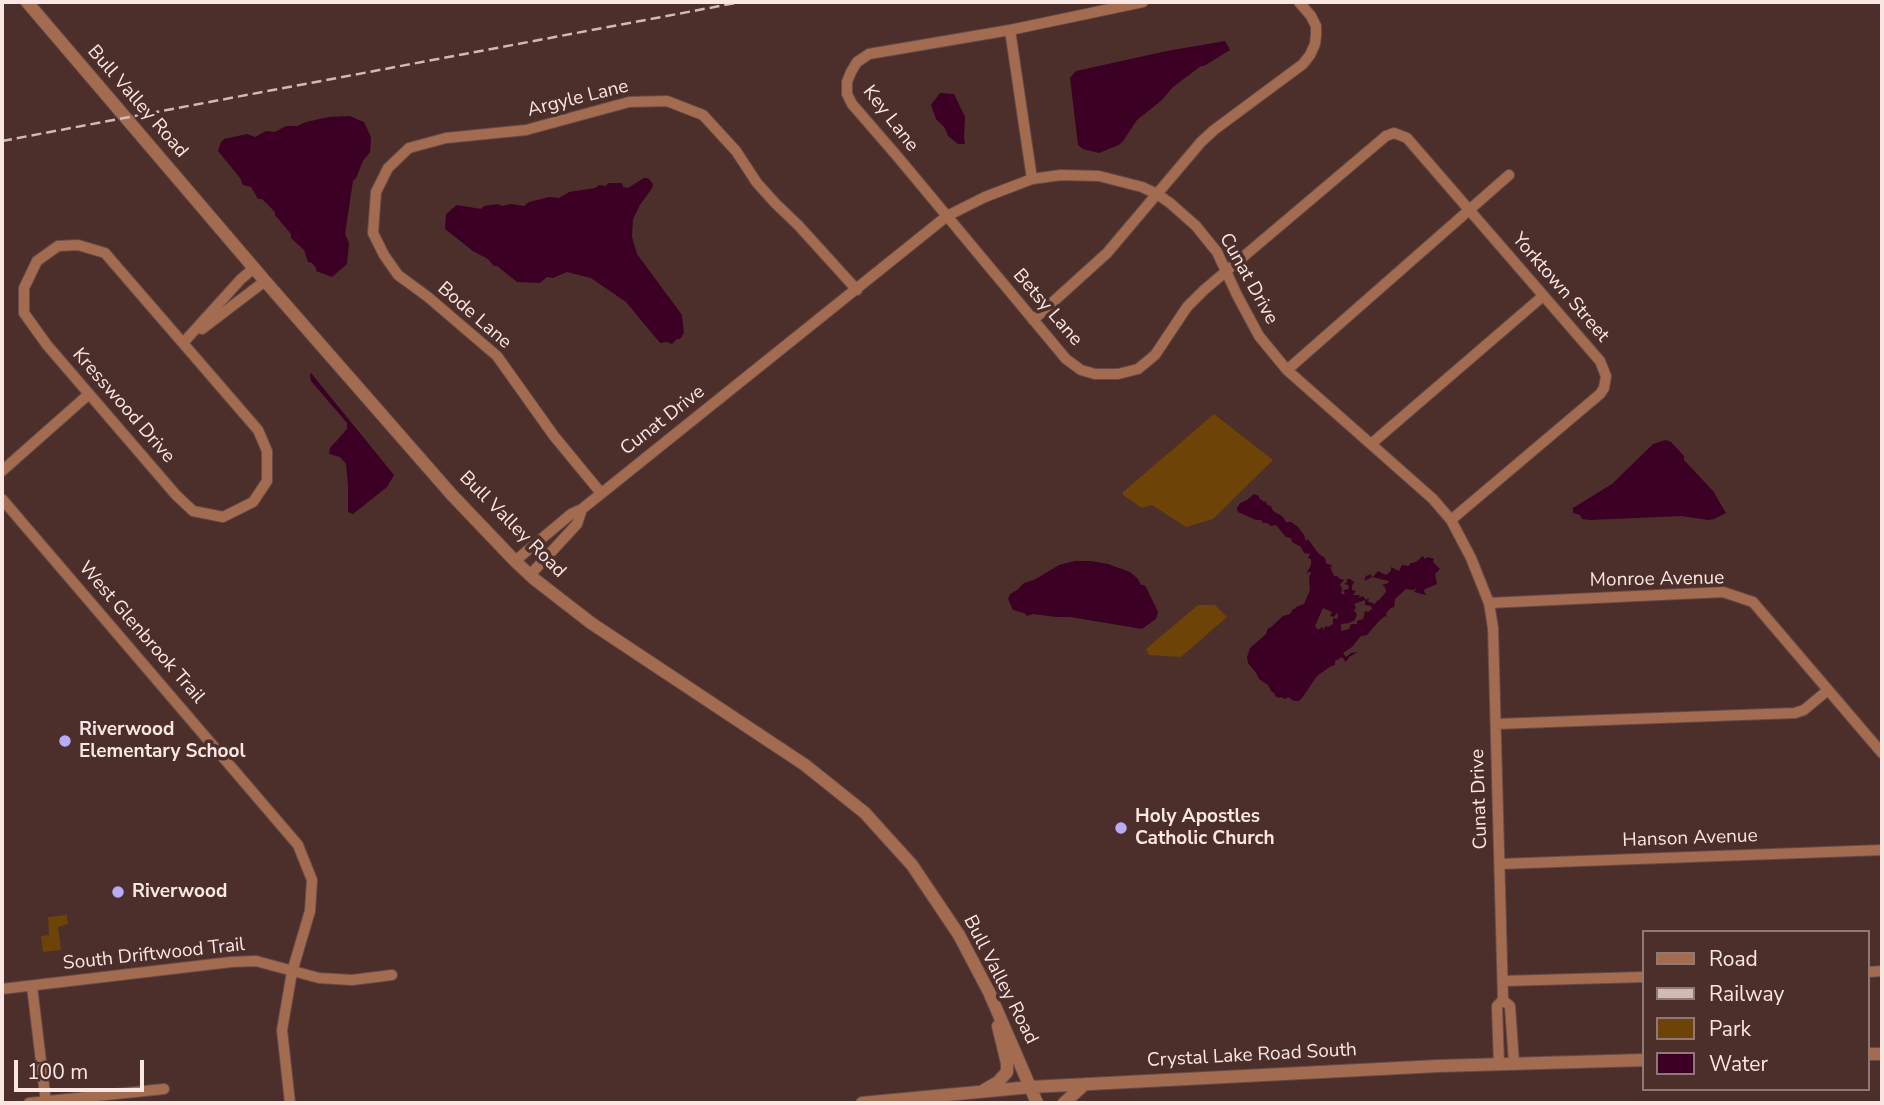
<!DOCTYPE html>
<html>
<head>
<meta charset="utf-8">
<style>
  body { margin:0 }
  #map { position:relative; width:1884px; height:1105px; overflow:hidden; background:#4c2e2a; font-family:"Nunito Sans",sans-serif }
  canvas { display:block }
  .frame { position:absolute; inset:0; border:4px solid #fae6e3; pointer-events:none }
  .legend { position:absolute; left:1642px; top:930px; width:228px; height:161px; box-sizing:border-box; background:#4c2e2a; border:2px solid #927874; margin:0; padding:9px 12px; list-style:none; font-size:21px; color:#fae6e3 }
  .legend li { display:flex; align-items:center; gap:14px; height:35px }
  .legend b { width:35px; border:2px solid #927874 }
  .scale { position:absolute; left:14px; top:1060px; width:130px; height:32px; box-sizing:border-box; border:4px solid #fae6e3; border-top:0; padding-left:9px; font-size:21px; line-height:24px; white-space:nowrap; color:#fae6e3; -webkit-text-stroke:5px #4c2e2a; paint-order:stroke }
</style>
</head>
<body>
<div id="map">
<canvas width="1884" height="1105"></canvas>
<div class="frame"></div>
<ul class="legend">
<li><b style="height:9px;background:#a36c50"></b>Road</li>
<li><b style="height:9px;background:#d0bab6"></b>Railway</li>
<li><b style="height:19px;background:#6d4308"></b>Park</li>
<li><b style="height:19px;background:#3b0024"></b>Water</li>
</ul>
<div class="scale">100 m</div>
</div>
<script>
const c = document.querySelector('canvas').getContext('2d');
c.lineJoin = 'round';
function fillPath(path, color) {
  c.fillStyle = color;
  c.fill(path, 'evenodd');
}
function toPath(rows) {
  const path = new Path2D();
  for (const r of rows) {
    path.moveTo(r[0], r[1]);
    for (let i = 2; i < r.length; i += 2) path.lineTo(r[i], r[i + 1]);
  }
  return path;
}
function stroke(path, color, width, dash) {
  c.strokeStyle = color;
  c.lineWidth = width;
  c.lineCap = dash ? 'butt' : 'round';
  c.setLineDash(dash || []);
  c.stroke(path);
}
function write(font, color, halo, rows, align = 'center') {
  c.font = font + ' "Nunito Sans",sans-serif';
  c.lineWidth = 7;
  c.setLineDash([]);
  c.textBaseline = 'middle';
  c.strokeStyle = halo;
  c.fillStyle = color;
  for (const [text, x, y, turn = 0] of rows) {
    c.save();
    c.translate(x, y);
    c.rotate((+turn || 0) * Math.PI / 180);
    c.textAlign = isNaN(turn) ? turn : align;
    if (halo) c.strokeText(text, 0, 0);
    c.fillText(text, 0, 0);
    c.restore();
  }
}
fillPath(toPath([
  [1214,414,1273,460,1213,519,1186,527,1152,505,1142,508,1123,495,1123,492],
  [1198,605,1215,605,1227,617,1181,657,1149,655,1146,649],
  [67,915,68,924,58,927,61,950,43,952,41,936,49,935,48,917]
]), '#6d4308');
fillPath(toPath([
  [1225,41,1230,50,1204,66,1201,66,1173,87,1161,101,1137,120,1123,141,1119,145,1099,153,1083,149,1078,145,1070,78,1076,71,1167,51],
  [940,93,954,94,965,117,964,138,965,144,958,144,948,136,945,128,936,119,931,105],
  [350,116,364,122,371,137,370,152,363,161,356,178,353,181,345,234,349,243,347,264,332,277,316,271,316,268,312,263,308,262,304,250,291,238,291,234,275,215,275,212,262,199,258,199,251,187,243,185,240,178,218,151,221,142,224,139,247,134,255,137,266,131,275,132,286,126,297,126,306,122,329,117],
  [644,178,648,178,653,184,652,188,640,205,633,219,632,237,637,254,682,315,684,333,680,339,677,339,672,344,667,342,660,343,626,302,591,278,567,272,553,278,547,277,540,283,517,282,497,266,494,266,488,259,473,251,445,229,446,214,457,205,481,209,484,206,498,204,502,206,511,204,524,206,529,202,549,197,559,198,569,192,595,188,599,185,605,186,609,183,622,183,623,187,628,188],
  [311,373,394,475,387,487,353,514,348,512,348,485,346,464,340,457,329,454,330,448,347,429,347,423,311,381,310,375],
  [1666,440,1671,442,1684,456,1684,460,1713,491,1726,513,1714,519,1709,520,1681,516,1590,520,1582,519,1580,515,1573,513,1573,508,1612,484,1653,444],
  [1254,494,1259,496,1259,498,1264,502,1266,501,1267,505,1271,506,1273,511,1282,516,1286,522,1291,522,1298,527,1304,535,1306,541,1308,539,1318,553,1325,558,1326,563,1333,566,1330,567,1334,576,1337,576,1340,579,1344,580,1340,585,1342,588,1341,594,1345,594,1343,590,1349,589,1348,585,1344,584,1347,582,1347,579,1350,579,1354,582,1352,586,1352,590,1356,591,1353,595,1360,595,1359,598,1363,596,1366,600,1368,598,1369,600,1367,601,1375,604,1377,601,1379,600,1386,592,1385,587,1382,585,1388,583,1389,581,1372,577,1364,581,1366,576,1372,574,1371,576,1373,577,1378,571,1386,575,1391,571,1391,567,1399,571,1402,565,1408,566,1411,563,1416,562,1423,556,1425,559,1428,557,1434,559,1433,562,1440,569,1435,574,1437,584,1425,589,1424,591,1426,595,1414,592,1417,588,1413,590,1406,589,1395,599,1394,608,1392,607,1386,613,1387,617,1385,616,1379,621,1367,635,1361,636,1352,647,1343,653,1346,657,1351,653,1358,652,1349,657,1346,662,1342,657,1335,661,1335,665,1331,666,1317,676,1302,698,1299,701,1294,701,1288,697,1286,699,1280,697,1279,698,1275,696,1275,694,1271,691,1268,685,1259,679,1256,673,1248,663,1247,657,1250,648,1266,634,1268,628,1270,628,1283,616,1290,614,1293,609,1295,609,1296,607,1304,604,1310,590,1309,578,1311,572,1309,572,1306,574,1311,565,1311,559,1308,558,1310,554,1304,553,1301,547,1292,542,1291,538,1286,537,1276,525,1271,526,1267,523,1263,523,1261,520,1256,520,1238,512,1237,508,1240,503,1247,500],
  [1365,600,1365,605,1371,606,1372,609,1368,612,1365,611,1363,619,1357,621,1357,624,1351,624,1349,629,1341,631,1341,624,1349,623,1355,620,1357,614,1354,611,1356,607,1354,604],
  [1323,608,1332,612,1330,616,1334,617,1337,613,1338,615,1337,619,1333,618,1333,624,1328,627,1325,626,1324,630,1322,627,1318,630,1315,626],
  [1075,561,1091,561,1108,564,1130,572,1138,579,1141,585,1144,585,1146,587,1158,612,1156,619,1142,629,1070,617,1056,617,1033,614,1027,616,1024,613,1013,610,1008,599,1010,594,1017,590,1024,583,1034,580,1059,565]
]), '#3b0024');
const minor = toPath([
  [1143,2,1010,30,869,54,857,62,851,72,847,82,847,94,852,104,897,156,1066,359,1081,370,1095,374,1118,374,1138,369,1155,355,1187,307,1204,290,1386,136,1394,133,1407,138,1600,361,1606,376,1604,388,1600,394,1451,520],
  [1010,30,1032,179],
  [78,245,105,253,258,430,267,451,267,481,253,502,223,517,193,511,176,495,47,345,24,313,24,288,37,261,58,246,78,245],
  [1033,320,1107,253,1201,142,1214,130,1303,64,1310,55,1315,44,1316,35,1316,26,1311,16,1299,2],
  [202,329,265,281],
  [183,343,241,279,254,268],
  [1287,370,1509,175],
  [1371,444,1543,296],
  [2,471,89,394],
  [601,493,554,436,497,356,428,297,398,275,384,255,373,233,376,192,388,168,409,148,446,138,526,130,629,102,667,101,703,115,736,151,757,183,776,204,798,225,857,290],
  [2,499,298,845,312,880,310,911,292,972,282,1030,290,1103],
  [515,561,571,514,582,509,947,216,985,197,1032,179,1061,175,1099,176,1142,187,1157,194,1170,203,1196,226,1217,252,1237,295,1259,336,1287,370,1433,499,1451,520,1471,558,1489,603,1493,628,1503,1000,1497,1006,1499,1064],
  [530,575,577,524,582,509],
  [1489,603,1723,592,1753,602,1882,753],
  [1496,724,1795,713,1804,710,1828,690],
  [1500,864,1882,850],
  [1868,972,1882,971],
  [1503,981,1644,977],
  [32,986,46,1103],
  [2,989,231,962,256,961,319,978,352,980,392,975],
  [1503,1000,1510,1006,1514,1063],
  [29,1103,164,1089]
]);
const tertiary = toPath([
  [27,2,265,281,452,495,515,561,533,578,591,623,805,765,865,813,873,822,912,865,959,935,989,992,1037,1103],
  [1868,1054,1882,1054],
  [984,1090,998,1082,1007,1072,1007,1063,998,1026],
  [862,1103,1031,1087,1438,1066,1644,1060],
  [1064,1103,1085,1084]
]);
stroke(minor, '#684b48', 12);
stroke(tertiary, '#684b48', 14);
stroke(minor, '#a36c50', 10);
stroke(tertiary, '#a36c50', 12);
stroke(toPath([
  [2,141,741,2]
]), '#d0bab6', 2.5, [10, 5]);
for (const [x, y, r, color] of [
  [65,741,7,"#b8abf7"],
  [1121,828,7,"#b8abf7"],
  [118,892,7,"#b8abf7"]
]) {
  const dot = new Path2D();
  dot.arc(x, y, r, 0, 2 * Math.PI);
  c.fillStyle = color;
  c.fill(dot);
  stroke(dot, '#4c2e2a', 2.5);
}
write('19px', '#fae6e3', '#4c2e2a', [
  ["Argyle Lane",578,99,-14],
  ["Bull Valley Road",137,102,49],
  ["Key Lane",890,119,52],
  ["Cunat Drive",1248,279,61],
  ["Yorktown Street",1560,288,49],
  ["Betsy Lane",1047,308,49],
  ["Bode Lane",474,316,41],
  ["Kresswood Drive",123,406,49],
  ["Cunat Drive",663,421,-38],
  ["Bull Valley Road",512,525,45],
  ["Monroe Avenue",1657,580,-1],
  ["West Glenbrook Trail",141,633,49],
  ["Cunat Drive",1480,799,-92],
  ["Hanson Avenue",1690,839,-2],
  ["South Driftwood Trail",154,955,-6],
  ["Bull Valley Road",1000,980,63],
  ["Crystal Lake Road South",1252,1056,-3]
]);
write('bold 19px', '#fae6e3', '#4c2e2a', [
  ["Riverwood",79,730],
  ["Elementary School",79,752],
  ["Holy Apostles",1135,817],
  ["Catholic Church",1135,839],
  ["Riverwood",132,892]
], 'left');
</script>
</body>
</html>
